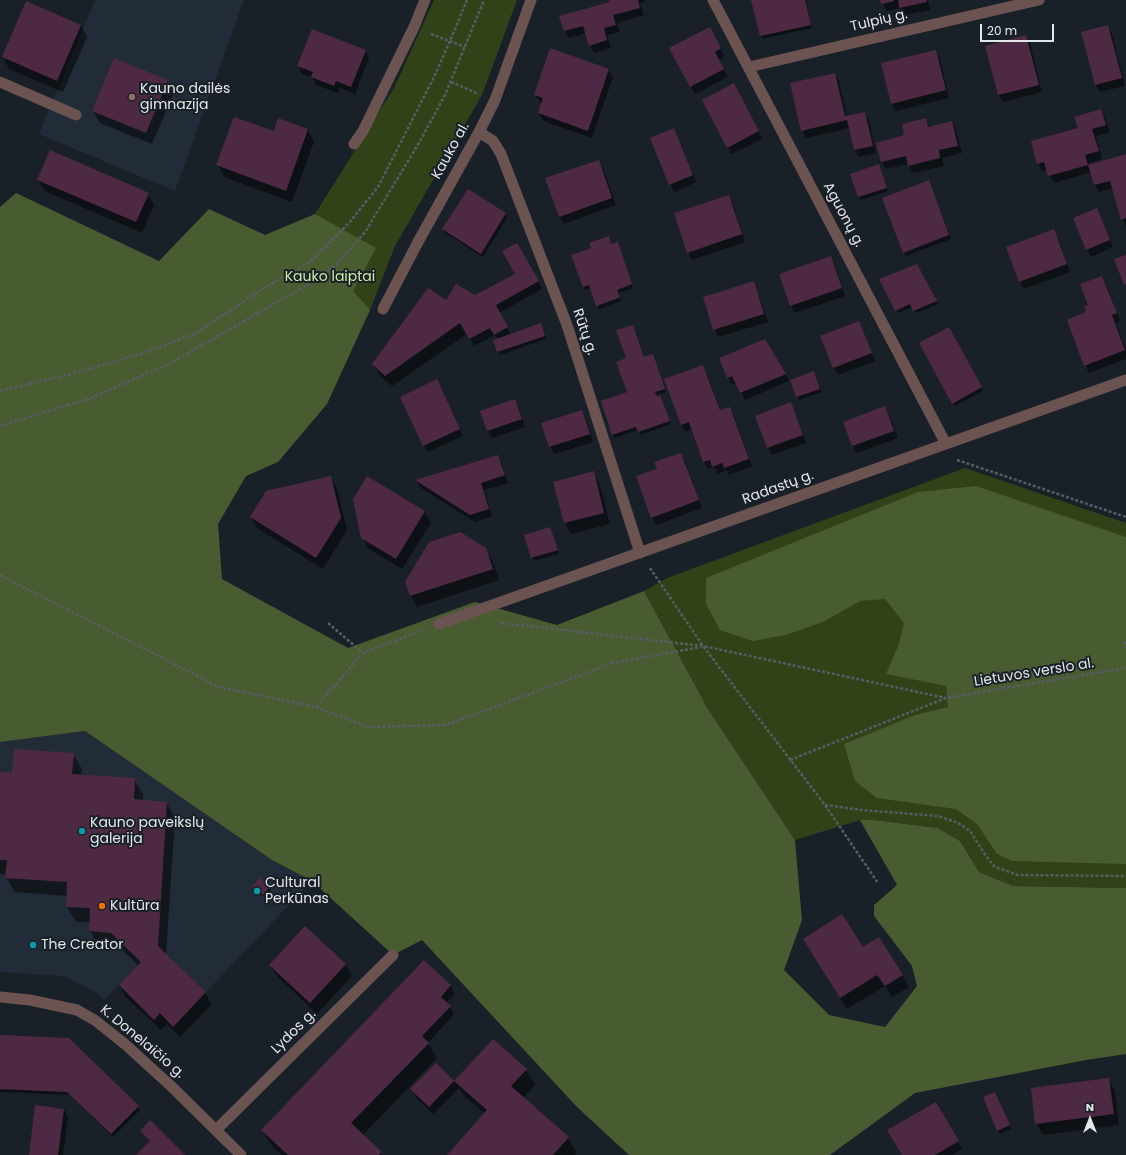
<!DOCTYPE html>
<html>
<head>
<meta charset="utf-8">
<style>
  body { margin:0 }
  #map { position:relative; width:1126px; height:1155px; overflow:hidden; background:#1a2028; font-family:Poppins,sans-serif }
  canvas { display:block }
  .north { position:absolute; left:1070px; top:1099px; width:40px; height:40px; -webkit-text-stroke:3px #1a2028; paint-order:stroke; rotate:0deg; font-size:11px; font-weight:700; line-height:16px; text-align:center; color:#e3e7ec }
  .north::after { content:''; display:block; margin:auto; width:14px; height:18px; background:#e3e7ec; clip-path:polygon(50% 0,100% 100%,50% 72%,0 100%) }
  .scale { position:absolute; left:980px; top:24px; width:74px; height:18px; box-sizing:border-box; border:2px solid #e3e7ec; border-top:0; padding-left:5px; font-size:12px; line-height:14px; white-space:nowrap; color:#e3e7ec; -webkit-text-stroke:3px #1a2028; paint-order:stroke }
</style>
</head>
<body>
<div id="map">
<canvas width="1126" height="1155"></canvas>
<div class="north">N</div>
<div class="scale">20 m</div>
</div>
<script>
const c = document.querySelector('canvas').getContext('2d');
c.lineJoin = 'round';
function fillPath(path, color) {
  c.fillStyle = color;
  c.fill(path, 'evenodd');
}
function toPath(rows) {
  const path = new Path2D();
  for (const r of rows) {
    path.moveTo(r[0], r[1]);
    for (let i = 2; i < r.length; i += 2) path.lineTo(r[i], r[i + 1]);
  }
  return path;
}
function stroke(path, color, width, dash) {
  c.strokeStyle = color;
  c.lineWidth = width;
  c.lineCap = dash ? 'butt' : 'round';
  c.setLineDash(dash || []);
  c.stroke(path);
}
function write(font, color, halo, rows, align = 'center') {
  c.font = font + ' Poppins,sans-serif';
  c.lineWidth = 4;
  c.setLineDash([]);
  c.textBaseline = 'middle';
  c.strokeStyle = halo;
  c.fillStyle = color;
  for (const [text, x, y, turn = 0] of rows) {
    c.save();
    c.translate(x, y);
    c.rotate((+turn || 0) * Math.PI / 180);
    c.textAlign = isNaN(turn) ? turn : align;
    if (halo) c.strokeText(text, 0, 0);
    c.fillText(text, 0, 0);
    c.restore();
  }
}
fillPath(toPath([
  [95,0,244,0,175,191,39,134],
  [85,731,272,860,312,881,206,992,158,946,104,1000,95,992,64,976,0,972,0,742]
]), '#222b38');
fillPath(toPath([
  [434,0,517,0,482,95,395,246,370,310,0,374,263,282,315,214,394,88],
  [965,468,1126,523,1126,888,1013,886,979,872,960,841,938,828,874,820,860,820,795,840,708,709,644,591,667,578]
]), '#314219');
fillPath(toPath([
  [16,193,159,261,209,209,265,235,315,214,376,248,353,291,370,310,327,404,278,462,246,476,218,524,222,579,348,648,475,602,557,625,644,591,708,709,795,840,802,920,784,970,829,1015,885,1027,917,986,912,966,874,916,874,905,897,885,860,820,874,820,938,828,960,841,979,872,1013,886,1126,888,1126,1054,1086,1060,915,1093,830,1155,629,1155,577,1107,422,940,393,955,312,881,272,860,85,731,0,742,0,207],
  [976,486,1126,537,1126,864,1012,861,997,854,977,824,956,809,877,798,855,781,844,744,915,715,948,707,946,686,886,674,899,644,904,623,885,599,860,601,823,622,786,635,753,641,720,630,706,604,706,578,918,492]
]), '#495b31');
fillPath(toPath([
  [610,0,645,0,645,2,640,3,644,15,617,23,620,32,607,35,611,48,594,53,590,45,586,33,569,38,565,31,611,3],
  [753,0,806,0,812,28,763,39,761,36],
  [881,0,928,0,930,10,905,15,900,8,886,11],
  [27,2,81,26,87,37,63,92,9,69,3,57],
  [1108,27,1112,34,1125,86,1100,92,1096,85],
  [714,36,724,56,719,60,728,77,695,94,671,49],
  [1025,36,1030,43,1042,92,1003,102,999,95,986,46],
  [365,50,369,58,355,94,340,88,338,93,316,85,312,77,302,74,298,66],
  [935,51,940,58,949,98,896,111,892,104],
  [608,70,613,77,592,138,543,121,539,113,542,103,540,102,535,95],
  [835,74,839,81,847,117,865,113,869,120,876,153,859,157,855,150,850,128,806,138,802,130],
  [167,81,174,92,152,144,100,123,93,111],
  [738,92,762,139,732,154,727,147],
  [1101,110,1105,118,1110,132,1096,136,1102,159,1089,163,1090,166,1126,155,1126,226,1122,219,1113,188,1099,192,1095,185,1091,172,1054,183,1047,169,1042,171,1038,163],
  [926,120,930,128,952,122,956,130,962,153,942,158,944,166,913,173,908,164,886,169,882,162,877,143,906,136],
  [308,130,314,142,292,202,224,177,218,165,274,132],
  [678,137,696,182,675,192,670,184],
  [598,161,603,168,616,205,564,224,560,217,546,179],
  [879,165,888,191,861,200,859,197],
  [38,180,148,194,154,205,142,233,45,191],
  [930,185,951,239,906,256,904,253],
  [468,190,505,214,507,218,483,257,445,233,443,229],
  [728,196,733,204,745,242,692,260,688,252],
  [1097,209,1113,247,1091,257,1087,249],
  [1053,231,1058,238,1070,272,1024,289,1020,281],
  [610,241,612,245,619,247,633,288,619,293,620,296,591,288,585,290,584,287],
  [517,244,542,289,499,313,511,335,541,325,546,339,500,355,494,340,498,339,495,335,474,346,467,334,392,386,380,376,373,364,447,301,475,296,516,274],
  [830,257,835,265,845,296,795,313,791,305],
  [917,266,938,304,916,313,913,307,898,313,881,279],
  [1102,277,1106,284,1120,321,1116,323,1126,350,1126,359,1089,373,1085,365,1088,313,1089,305],
  [753,282,757,290,768,322,718,337,714,329],
  [620,298,621,301,599,309,598,306],
  [858,322,875,361,838,375,834,368,822,337],
  [633,326,645,358,654,359,666,392,659,395,671,424,640,435,638,430,615,438,613,434,628,393,627,359],
  [949,328,983,391,955,406,920,343],
  [765,340,789,381,745,400,737,383,732,385,728,378],
  [703,366,707,374,721,411,729,408,734,416,752,466,729,475,726,470,718,474,714,467,708,469,704,462,692,429,686,432,681,424],
  [814,372,822,392,799,400,791,381],
  [441,388,463,436,428,452,424,445],
  [515,401,519,408,525,427,492,438,487,430],
  [790,404,794,411,806,443,772,455,768,448,756,416],
  [885,408,889,415,898,438,857,453,853,446],
  [582,411,586,419,593,442,554,454,550,446],
  [681,454,685,461,702,508,656,525,652,518],
  [498,456,502,464,508,483,484,490,492,516,475,522,421,488,417,481],
  [593,473,600,484,610,524,571,534,565,523,554,483],
  [330,477,337,488,347,530,323,569,257,528,251,517],
  [424,511,431,523,402,569,369,549,362,537],
  [550,528,559,554,534,561,525,536],
  [485,548,492,560,499,580,417,607,411,595],
  [73,754,82,769,81,775,134,779,143,794,143,801,166,802,175,818,166,955,205,993,212,1004,180,1037,167,1024,161,1030,126,997,120,986,139,966,120,948,99,946,90,931,91,922,76,922,67,907,68,896,15,892,6,877,7,875,0,874,0,773,13,774],
  [253,887,269,887,271,890,265,898,255,891],
  [305,928,346,965,352,976,317,1014,277,976,270,965],
  [863,948,902,975,909,987,892,997,885,986,847,1009,811,951],
  [424,961,451,986,455,994,446,1003,450,1007,454,1014,428,1043,437,1058,363,1135,382,1155,282,1155,271,1145,262,1130],
  [0,1036,138,1106,140,1110,113,1137,70,1095,0,1092],
  [493,1040,526,1070,535,1085,523,1098,568,1138,577,1153,575,1155,448,1155,485,1114,464,1096,459,1088,433,1114,416,1097,411,1089,436,1064,454,1082],
  [1109,1080,1115,1091,1119,1125,1043,1135,1036,1123],
  [997,1096,1011,1129,1000,1134,998,1130],
  [936,1103,962,1149,952,1155,903,1155],
  [64,1109,68,1117,63,1155,30,1155],
  [141,1131,184,1155,137,1155,150,1142]
]), '#0007');
fillPath(toPath([
  [609,0,638,0,640,8,613,15,616,25,604,28,607,40,589,46,583,26,564,31,559,16,610,2],
  [751,0,805,0,811,25,760,36],
  [880,0,894,0,894,1,881,4],
  [898,0,926,0,927,2,899,8],
  [26,1,81,25,57,81,2,57],
  [1108,25,1122,78,1095,85,1081,32],
  [710,27,721,48,715,52,724,69,690,87,669,48],
  [312,29,366,50,351,87,336,81,334,86,311,77,313,72,297,66],
  [1026,35,1039,85,998,95,985,46],
  [550,48,609,69,588,131,538,113,543,98,534,95],
  [936,50,946,90,891,104,881,63],
  [114,58,168,80,146,133,92,111],
  [835,73,845,116,865,112,873,146,854,150,847,120,801,131,790,83],
  [734,83,759,131,727,148,702,100],
  [1101,109,1106,125,1092,129,1099,151,1085,155,1088,165,1048,176,1044,162,1037,164,1031,141,1078,128,1074,117],
  [234,117,274,131,278,118,308,129,286,191,216,165],
  [926,118,928,127,952,121,958,146,939,150,940,158,908,166,906,156,881,162,876,143,904,135,902,124],
  [674,128,693,175,669,185,650,138],
  [50,150,149,193,136,222,37,180],
  [1126,154,1126,218,1121,220,1110,181,1094,185,1088,165],
  [599,160,612,198,559,217,545,178],
  [879,164,887,188,858,197,850,174],
  [929,180,949,235,903,253,882,198],
  [468,189,506,213,481,254,442,229],
  [729,195,742,234,687,253,674,213],
  [1097,208,1110,240,1086,250,1073,218],
  [1054,229,1067,264,1019,282,1006,247],
  [609,236,611,244,618,242,632,284,617,290,620,297,596,306,589,285,583,287,571,255,591,248,589,243],
  [517,243,539,281,496,305,508,327,494,335,490,328,469,339,460,323,385,376,372,364,428,288,446,300,456,284,475,295,515,274,502,251],
  [1126,255,1126,284,1124,285,1114,259],
  [831,256,842,288,790,306,779,274],
  [917,264,937,301,913,311,910,304,895,311,879,279],
  [1102,276,1117,313,1112,315,1125,350,1084,366,1067,320,1086,312,1084,306,1088,305,1080,284],
  [754,281,764,314,713,330,703,297],
  [859,321,872,353,833,368,820,336],
  [541,323,545,336,497,352,493,340],
  [633,325,644,357,653,354,665,389,655,392,657,396,660,395,670,421,638,432,636,427,612,435,601,401,627,392,616,362,626,358,616,330],
  [949,327,982,387,952,404,919,343],
  [765,339,786,374,740,393,732,376,727,378,719,358],
  [703,365,720,410,730,407,749,459,724,468,722,463,712,467,710,460,703,462,689,422,681,425,664,379],
  [814,371,820,389,796,397,790,380],
  [437,379,460,429,423,446,400,397],
  [515,399,522,419,487,431,480,411],
  [791,402,803,435,767,448,755,416],
  [885,406,894,431,852,446,843,422],
  [582,410,590,434,549,447,541,423],
  [681,453,699,500,651,518,636,476,657,469,654,462],
  [498,455,505,475,481,483,489,509,470,515,415,480],
  [594,471,604,513,564,523,553,482],
  [331,476,341,518,316,558,250,517,266,491],
  [367,476,425,511,396,559,361,538,353,499],
  [550,527,558,550,531,558,524,535],
  [460,532,486,548,493,569,410,596,405,582,429,542],
  [14,749,74,753,72,774,135,778,134,799,167,802,158,946,206,992,173,1027,160,1013,154,1020,119,985,141,962,111,933,89,931,90,908,66,907,67,882,5,878,7,860,0,860,0,772,12,773],
  [259,878,270,886,263,895,252,887],
  [842,914,863,947,879,937,903,975,885,986,877,975,840,998,803,939],
  [305,926,346,964,310,1003,269,965],
  [424,960,451,985,441,997,451,1006,422,1036,429,1043,351,1123,382,1152,379,1155,288,1155,261,1130],
  [0,1035,69,1038,139,1106,111,1134,67,1092,0,1089],
  [493,1039,527,1069,511,1086,569,1137,553,1155,447,1155,487,1110,454,1081,429,1107,410,1089,436,1063,454,1081],
  [1109,1078,1114,1114,1035,1124,1031,1088],
  [995,1092,1010,1125,997,1131,983,1097],
  [936,1102,959,1141,935,1155,902,1155,887,1130],
  [35,1105,64,1109,58,1155,29,1155],
  [150,1120,185,1155,136,1155,150,1141,140,1131]
]), '#4e2944');
stroke(toPath([
  [431,34,465,47],
  [451,82,479,94],
  [0,391,75,373,144,353,196,333,264,288,310,262,349,223,378,187,434,77,450,41,467,0],
  [0,426,91,398,169,364,321,277,337,264,365,232,419,143,445,95,484,0],
  [957,460,1126,517],
  [650,568,703,646,825,805,878,883],
  [0,575,219,687,316,707,363,653,423,630],
  [328,623,363,653],
  [501,623,703,646,946,698],
  [1125,642,1126,648],
  [316,707,368,727,446,725,613,663,701,647],
  [790,760,946,698,1126,668],
  [825,805,861,810,938,816,958,823,970,831,986,856,995,867,1018,875,1126,876]
]), '#575d64', 2.5, [3, 2]);
stroke(toPath([
  [713,0,946,444],
  [749,67,1039,0],
  [0,82,76,115],
  [479,132,493,141,501,154,567,325,640,553],
  [354,144,363,131,414,27,425,0],
  [383,309,418,242,479,132,495,100,531,0],
  [439,624,1126,380],
  [216,1130,393,955]
]), '#6a5351', 11);
stroke(toPath([
  [0,997,30,1000,77,1010,96,1021,126,1045,172,1087,241,1155]
]), '#6a5351', 11);
for (const [x, y, r, color] of [
  [132,97,4,"#8d6e63"],
  [82,831,4,"#0f9aa8"],
  [257,891,4,"#0f9aa8"],
  [102,906,4,"#e8710a"],
  [33,945,4,"#0f9aa8"]
]) {
  const dot = new Path2D();
  dot.arc(x, y, r, 0, 2 * Math.PI);
  c.fillStyle = color;
  c.fill(dot);
  stroke(dot, '#1a2028', 1.5);
}
write('14px', '#e3e7ec', '#1a2028', [
  ["Tulpių g.",879,21,-13],
  ["Kauko al.",451,151,-61],
  ["Aguonų g.",843,215,62],
  ["Rūtų g.",584,332,71],
  ["Radastų g.",778,488,-20],
  ["Lietuvos verslo al.",1034,673,-9],
  ["Lydos g.",294,1032,-45],
  ["K. Donelaičio g.",142,1042,40]
]);
write('14px', '#e3e7ec', '#1a2028', [
  ["Kauno dailės",140,89],
  ["gimnazija",140,105],
  ["Kauno paveikslų",90,823],
  ["galerija",90,839],
  ["Cultural",265,883],
  ["Perkūnas",265,899],
  ["Kultūra",110,906],
  ["The Creator",41,945]
], 'left');
write('14px', '#cceca6', '#1a2028', [
  ["Kauko laiptai",330,277]
]);
</script>
</body>
</html>
